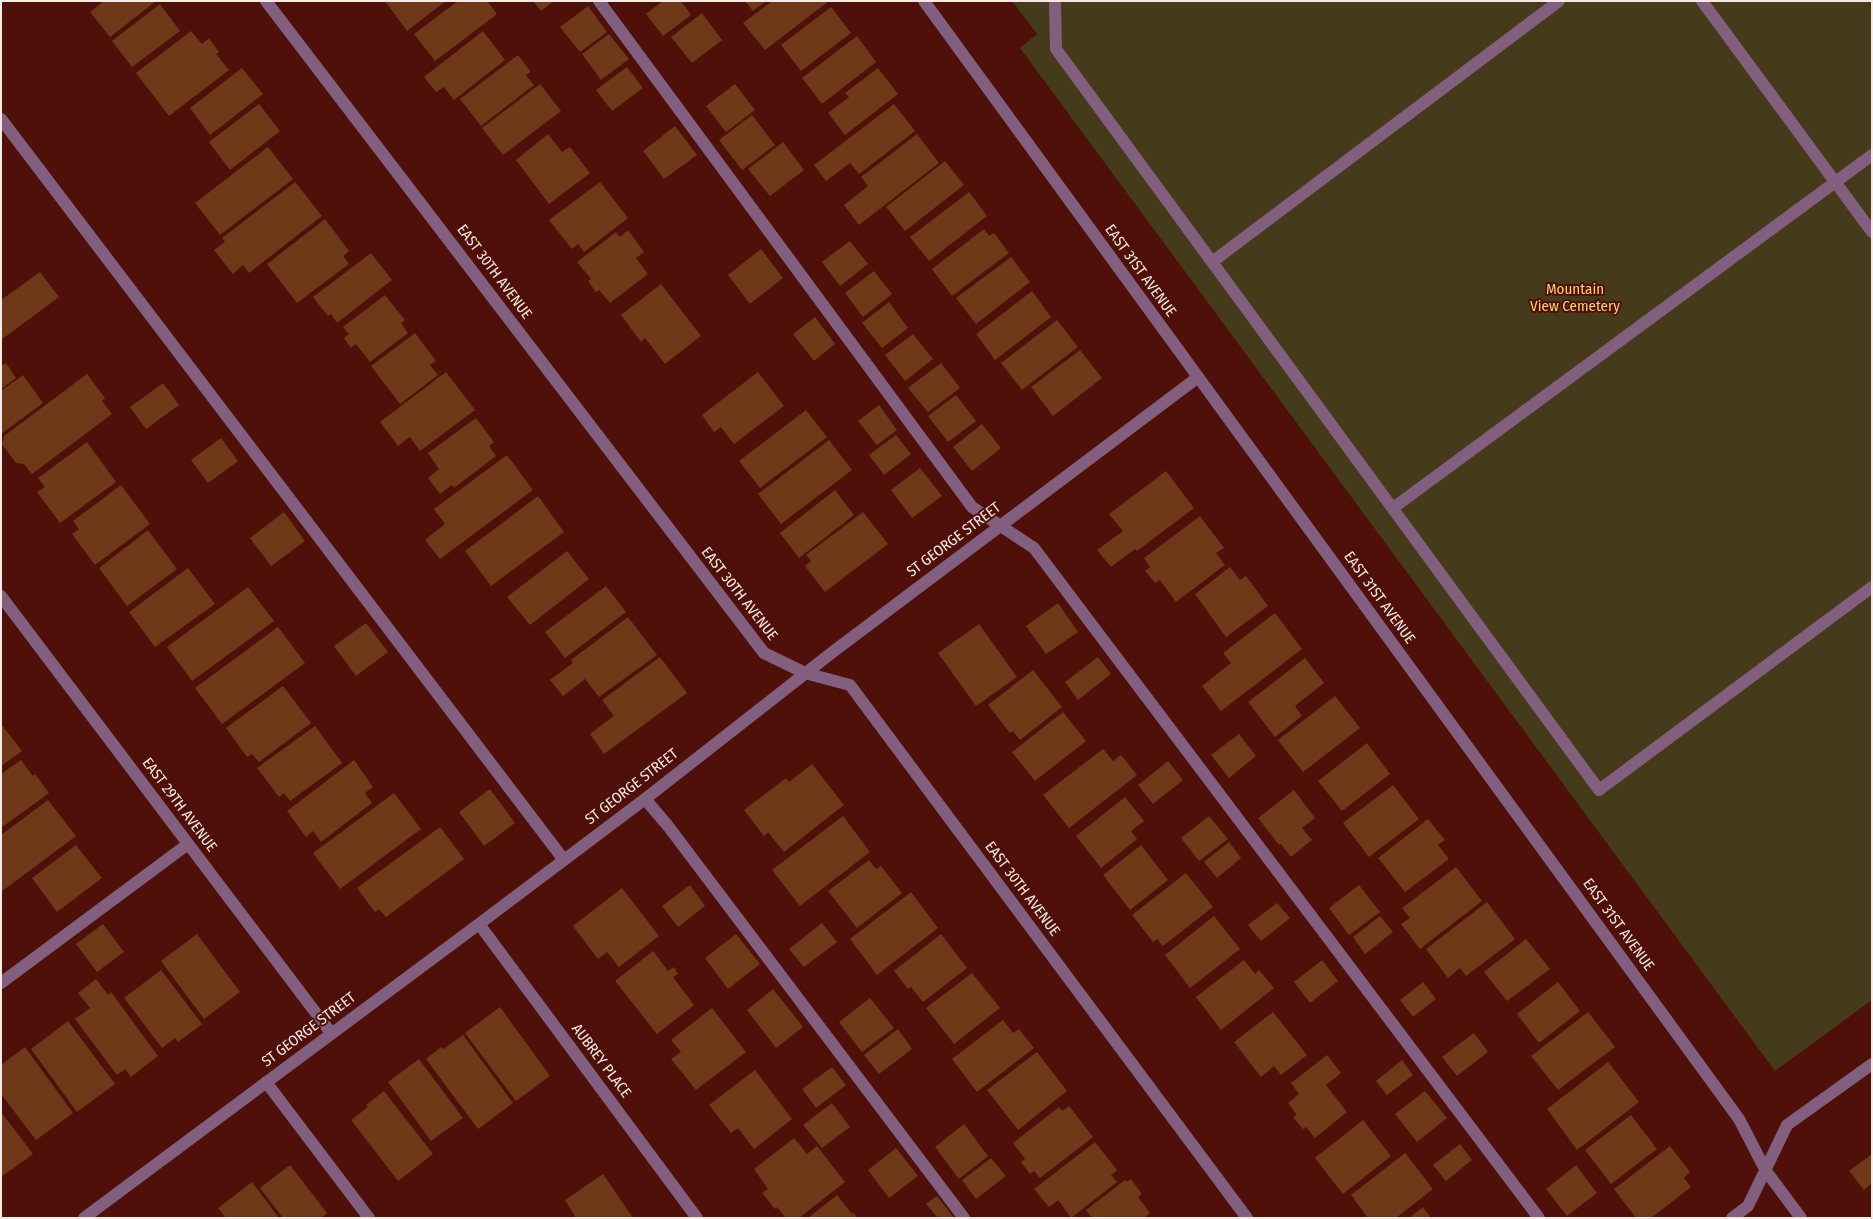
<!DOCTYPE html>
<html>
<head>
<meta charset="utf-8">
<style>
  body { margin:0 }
  #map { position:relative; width:1873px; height:1219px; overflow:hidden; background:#4f1009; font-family:"Fira Sans Condensed",sans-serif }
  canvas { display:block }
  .frame { position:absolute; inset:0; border:2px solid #f9e9e5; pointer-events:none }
</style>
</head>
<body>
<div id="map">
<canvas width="1873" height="1219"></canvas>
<div class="frame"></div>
</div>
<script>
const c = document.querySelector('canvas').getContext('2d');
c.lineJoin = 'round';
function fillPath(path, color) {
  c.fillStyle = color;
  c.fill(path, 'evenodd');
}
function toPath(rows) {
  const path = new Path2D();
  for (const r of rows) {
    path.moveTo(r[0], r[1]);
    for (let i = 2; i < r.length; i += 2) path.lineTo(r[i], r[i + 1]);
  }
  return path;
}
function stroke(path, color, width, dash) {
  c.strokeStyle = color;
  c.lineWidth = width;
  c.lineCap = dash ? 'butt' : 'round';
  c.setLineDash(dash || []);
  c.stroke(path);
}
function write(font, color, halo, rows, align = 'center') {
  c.font = font + ' "Fira Sans Condensed",sans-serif';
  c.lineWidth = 4;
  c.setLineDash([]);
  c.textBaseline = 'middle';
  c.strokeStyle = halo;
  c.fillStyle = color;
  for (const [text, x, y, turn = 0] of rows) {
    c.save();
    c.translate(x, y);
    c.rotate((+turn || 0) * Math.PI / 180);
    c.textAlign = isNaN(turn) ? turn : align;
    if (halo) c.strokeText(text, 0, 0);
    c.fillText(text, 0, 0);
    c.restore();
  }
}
fillPath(toPath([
  [1012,1,1872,1,1872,1000,1775,1071,1020,48,1037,34]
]), '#453a19');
fillPath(toPath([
  [104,1,156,1,110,37,90,12],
  [385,1,446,1,407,31],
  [458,1,487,1,497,14,435,61,414,34],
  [533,1,554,1,541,11],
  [663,1,681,1,691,15,663,36,646,14],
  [745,1,766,1,753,11],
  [772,1,829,1,765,50,743,23],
  [160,4,180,31,132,67,112,41],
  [588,6,607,32,580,52,560,27],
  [831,7,851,33,801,71,781,45],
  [702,13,722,40,692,63,671,37],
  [191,31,202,44,209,38,219,52,216,54,229,70,169,116,136,73],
  [483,31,505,60,454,100,444,87,436,92,424,77],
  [609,34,629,59,601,80,582,54],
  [857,36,876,62,822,104,802,78],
  [518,55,531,72,526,75,534,85,481,126,460,99],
  [627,67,643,88,612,111,596,90],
  [242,68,263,94,210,135,190,108],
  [878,68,898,94,845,135,828,113,849,97,845,93],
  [540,84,561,111,503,155,482,128],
  [735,84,755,110,726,132,706,106],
  [259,104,280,131,230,170,209,142],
  [894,104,915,131,859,174,850,163,826,181,814,165],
  [752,115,775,145,742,170,719,140],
  [675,126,697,155,664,179,643,151],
  [548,134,562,152,570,147,590,173,549,204,516,160],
  [917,134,939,163,859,225,844,205,868,186,861,177],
  [783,142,804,170,770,196,748,169],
  [268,147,293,179,220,235,195,203],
  [945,161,964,185,905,231,886,207],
  [295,182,322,216,249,273,243,265,233,274,214,250,225,242,222,238],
  [600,182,628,218,584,252,578,244,572,249,549,220],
  [969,192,987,216,929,261,910,237],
  [325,219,349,251,343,256,349,264,297,303,267,264],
  [984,229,989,236,994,233,1009,253,952,296,932,269],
  [628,230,644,252,636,258,648,274,610,303,599,290,596,292,588,281,591,279,577,262,616,232,620,237],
  [850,241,868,264,840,286,822,262],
  [761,249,783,278,750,304,728,275],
  [371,253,392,280,337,323,331,314,328,316,313,297],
  [1011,257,1030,282,976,324,956,298],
  [874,271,892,294,863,317,845,293],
  [40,272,59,297,1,340,1,300],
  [661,284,701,336,665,364,645,338,641,342,621,315],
  [1032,291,1051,317,995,360,976,334],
  [385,295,405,320,401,323,408,333,370,362,356,344,351,348,344,338,349,334,343,327],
  [889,302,908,328,882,348,862,323],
  [815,317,835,344,814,361,793,334],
  [1057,320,1078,347,1022,390,1001,363],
  [415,333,436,361,430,365,438,375,400,404,371,366],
  [913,334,933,359,905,381,885,355],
  [1080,350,1102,378,1053,416,1031,387],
  [6,363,16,378,1,389,1,366],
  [941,363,960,388,928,412,908,388],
  [446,372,475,410,420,451,410,437,398,446,380,422],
  [758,372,784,406,734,444,721,427,714,432,702,415],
  [87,374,105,398,102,401,112,414,32,474,24,464,16,463,2,444,4,436],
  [23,375,43,403,1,434,1,391],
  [163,383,179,405,146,429,130,407],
  [956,395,976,421,948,442,928,416],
  [879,405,897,430,877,445,858,421],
  [806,410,827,437,760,488,739,461],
  [476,418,494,442,489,446,496,456,454,488,452,485,440,494,428,478,439,469,428,453],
  [982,424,1001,448,972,471,953,447],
  [896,435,911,454,884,475,869,455],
  [221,438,238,461,208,483,191,460],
  [829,440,852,470,781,524,758,494],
  [87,442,116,482,60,523,37,492,45,487,38,478],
  [507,455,533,490,440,559,425,540,445,524,434,509],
  [920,468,942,496,912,518,891,490],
  [1166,471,1194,508,1137,551,1135,549,1111,567,1097,550,1123,531,1109,514],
  [121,485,150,524,95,565,72,534,79,529,73,521],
  [835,490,854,515,799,558,780,533],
  [538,496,564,532,491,586,465,551],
  [284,512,305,541,271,566,250,538],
  [863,512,888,544,825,592,805,566,811,561,806,555],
  [1200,516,1224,548,1216,553,1225,565,1176,602,1160,580,1155,583,1145,571,1150,567,1144,558],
  [148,530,177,569,127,606,99,568],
  [567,551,589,579,530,625,507,597],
  [1230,567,1240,580,1246,576,1268,606,1226,637,1195,594],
  [188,568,215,604,155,647,129,612],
  [606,586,626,612,565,658,545,632],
  [248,587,274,621,192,681,167,647],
  [1058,603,1078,632,1046,654,1026,626],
  [1275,613,1302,649,1221,711,1202,686,1231,663,1223,653],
  [628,617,657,655,599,697,585,679,563,696,550,680,573,663,571,660],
  [366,623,388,652,356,676,334,646],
  [979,624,1017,677,976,706,938,653],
  [278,627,305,663,222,724,195,688],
  [660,657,687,693,604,754,590,734,614,716,602,700],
  [1098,657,1111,674,1078,700,1065,682],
  [1305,658,1324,683,1295,706,1302,716,1275,737,1248,702],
  [1033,670,1062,707,1020,740,1013,731,1010,733,988,705],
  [283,686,311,723,259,762,252,754,247,757,226,728],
  [1335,696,1360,728,1303,772,1278,740],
  [1063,712,1086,741,1035,781,1012,752],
  [1,724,22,751,1,766],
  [315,726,342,763,290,801,284,793,279,797,257,768],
  [1239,734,1256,756,1229,778,1211,755],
  [1367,743,1390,774,1342,811,1318,781],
  [1103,749,1113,761,1121,755,1137,775,1069,828,1043,795],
  [21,760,33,776,35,774,49,793,1,828,1,774],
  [354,760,373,787,365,793,372,803,321,842,313,831,306,837,287,811],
  [1168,761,1183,780,1153,804,1138,785],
  [812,764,844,805,784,852,768,832,764,836,744,810,786,778,789,782],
  [1393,785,1419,819,1369,857,1343,823],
  [490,789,515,823,484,846,459,812],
  [1294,790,1315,818,1302,828,1312,840,1291,857,1281,844,1279,845,1258,818],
  [394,793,421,829,340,889,313,853],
  [1125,797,1144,821,1131,831,1137,839,1101,868,1076,836],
  [48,800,76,836,1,892,1,835],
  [843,816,870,852,800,906,772,870],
  [1209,816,1228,839,1199,861,1181,838],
  [1428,819,1445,840,1438,845,1449,859,1405,892,1378,858],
  [440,827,464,859,386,917,379,909,375,912,357,888],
  [1229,842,1241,858,1217,878,1204,862],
  [76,845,102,878,57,912,32,878],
  [1141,845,1168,880,1130,910,1103,875],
  [869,860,876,869,881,866,902,893,857,928,828,891],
  [1456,867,1482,901,1420,949,1401,924,1410,918,1402,908],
  [1186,873,1213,907,1163,946,1157,939,1153,942,1132,915],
  [690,885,705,906,678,927,662,906],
  [1359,885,1380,912,1349,935,1329,908],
  [622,888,659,936,619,967,607,952,598,959,573,926],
  [911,892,938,928,877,975,850,939],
  [1487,902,1515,939,1466,976,1460,968,1448,978,1426,949],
  [1277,903,1290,918,1261,941,1248,925],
  [1214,916,1240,949,1190,988,1165,955],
  [1380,916,1393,932,1365,954,1353,937],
  [822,923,837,942,804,967,789,949],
  [103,924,124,952,97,972,76,944],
  [197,934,240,992,204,1019,161,961],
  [736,934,760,964,728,989,705,958],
  [941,934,967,968,923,1002,911,987,908,989,894,971],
  [1526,939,1550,969,1507,1001,1484,972],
  [653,951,668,971,674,967,678,974,673,977,694,1005,657,1034,615,981],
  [1244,960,1255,974,1259,970,1274,988,1221,1030,1196,997],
  [1322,960,1338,981,1310,1003,1294,982],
  [161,970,202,1024,178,1042,175,1038,162,1048,124,998],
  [972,973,1000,1008,954,1044,926,1008],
  [96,979,108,995,111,992,158,1056,131,1077,125,1069,117,1075,75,1019,90,1008,78,993],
  [1423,982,1436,999,1413,1017,1400,1000],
  [1558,982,1580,1011,1539,1043,1517,1014],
  [773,989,803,1027,776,1048,747,1010],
  [870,998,894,1028,862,1052,839,1022],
  [500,1007,550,1076,516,1101,465,1033],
  [712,1008,746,1052,696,1090,671,1059,681,1052,671,1040],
  [1273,1012,1307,1055,1281,1075,1274,1066,1261,1077,1234,1042],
  [1588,1012,1615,1047,1558,1090,1531,1056],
  [1003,1020,1013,1033,1019,1029,1034,1048,977,1092,952,1059],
  [68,1021,115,1084,77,1112,31,1049],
  [898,1029,912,1049,879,1074,864,1055],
  [1474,1033,1488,1052,1457,1076,1442,1057],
  [463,1035,513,1103,478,1129,426,1059,441,1047,443,1049],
  [25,1047,73,1113,36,1140,1,1094,1,1065],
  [1037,1052,1067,1091,1018,1130,987,1090],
  [1327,1055,1341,1073,1326,1085,1347,1112,1315,1138,1306,1127,1303,1129,1293,1117,1297,1115,1288,1103,1299,1094,1291,1083],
  [419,1059,463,1118,431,1141,388,1082],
  [1402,1060,1413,1075,1387,1095,1376,1081],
  [1608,1062,1639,1102,1577,1150,1547,1109],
  [832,1067,846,1085,816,1108,802,1089],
  [755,1070,792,1119,754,1149,738,1128,731,1133,709,1105],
  [384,1091,433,1154,398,1181,351,1120,368,1107,366,1105],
  [1425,1091,1447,1118,1417,1142,1395,1114],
  [832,1103,850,1127,822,1148,803,1125],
  [1069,1106,1093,1137,1040,1178,1034,1171,1030,1174,1021,1162,1025,1159,1013,1143,1059,1107,1062,1111],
  [1,1112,33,1154,1,1177],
  [1631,1115,1657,1149,1611,1184,1585,1150],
  [1363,1120,1391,1156,1343,1194,1315,1158],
  [964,1124,988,1156,959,1179,935,1147],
  [794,1138,807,1154,817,1146,845,1182,799,1218,786,1218,777,1207,775,1209,762,1193,768,1189,754,1169],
  [1095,1142,1117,1170,1111,1175,1117,1182,1071,1218,1058,1200,1049,1207,1034,1189],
  [1460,1144,1472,1160,1446,1181,1433,1165],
  [1670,1146,1690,1172,1684,1178,1691,1187,1651,1218,1636,1218,1614,1189],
  [896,1148,918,1176,889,1198,868,1170],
  [1405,1153,1433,1189,1396,1218,1368,1218,1351,1195],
  [1872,1154,1872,1183,1864,1190,1849,1171],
  [991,1158,1006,1176,976,1199,962,1180],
  [290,1165,327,1213,321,1218,283,1218,260,1188],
  [1576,1165,1597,1193,1567,1216,1546,1189],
  [603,1174,633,1218,576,1218,565,1200],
  [1131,1179,1142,1194,1138,1197,1150,1213,1144,1218,1092,1218,1086,1210,1125,1180,1127,1182],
  [252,1182,279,1218,226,1218,218,1208],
  [837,1195,852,1214,853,1212,857,1218,808,1218],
  [937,1196,954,1218,938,1218,926,1204],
  [1423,1207,1431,1218,1409,1218]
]), '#6d3918');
stroke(toPath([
  [599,1,972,507,1034,548,1539,1218],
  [1055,1,1056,49,1599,790,1872,587],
  [1702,1,1872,232],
  [1,119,564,860],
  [1212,262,1559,1],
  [1393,508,1872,155],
  [645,799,668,826,964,1218],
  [1,983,188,844]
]), '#835f7f', 12);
stroke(toPath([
  [266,1,764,653,805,673,850,685,1247,1218],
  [924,1,1739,1119,1766,1171,1801,1218],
  [1,596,331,1033],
  [479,924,697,1218],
  [266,1082,369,1218],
  [84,1218,479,924,645,799,834,651,1197,378],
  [1732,1218,1748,1206,1787,1125,1872,1064]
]), '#835f7f', 12);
write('15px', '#f9e9e5', '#4f1009', [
  ["EAST 31ST AVENUE",1140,271,54],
  ["EAST 30TH AVENUE",494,272,53],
  ["ST GEORGE STREET",954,540,-37],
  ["EAST 30TH AVENUE",739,594,52],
  ["EAST 31ST AVENUE",1379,598,54],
  ["ST GEORGE STREET",632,787,-38],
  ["EAST 29TH AVENUE",179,805,53],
  ["EAST 30TH AVENUE",1022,889,53],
  ["EAST 31ST AVENUE",1618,925,54],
  ["ST GEORGE STREET",309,1030,-37],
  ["AUBREY PLACE",601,1061,53]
]);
write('15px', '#fcd461', '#4f1009', [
  ["Mountain",1575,290],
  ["View Cemetery",1575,307]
]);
</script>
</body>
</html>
